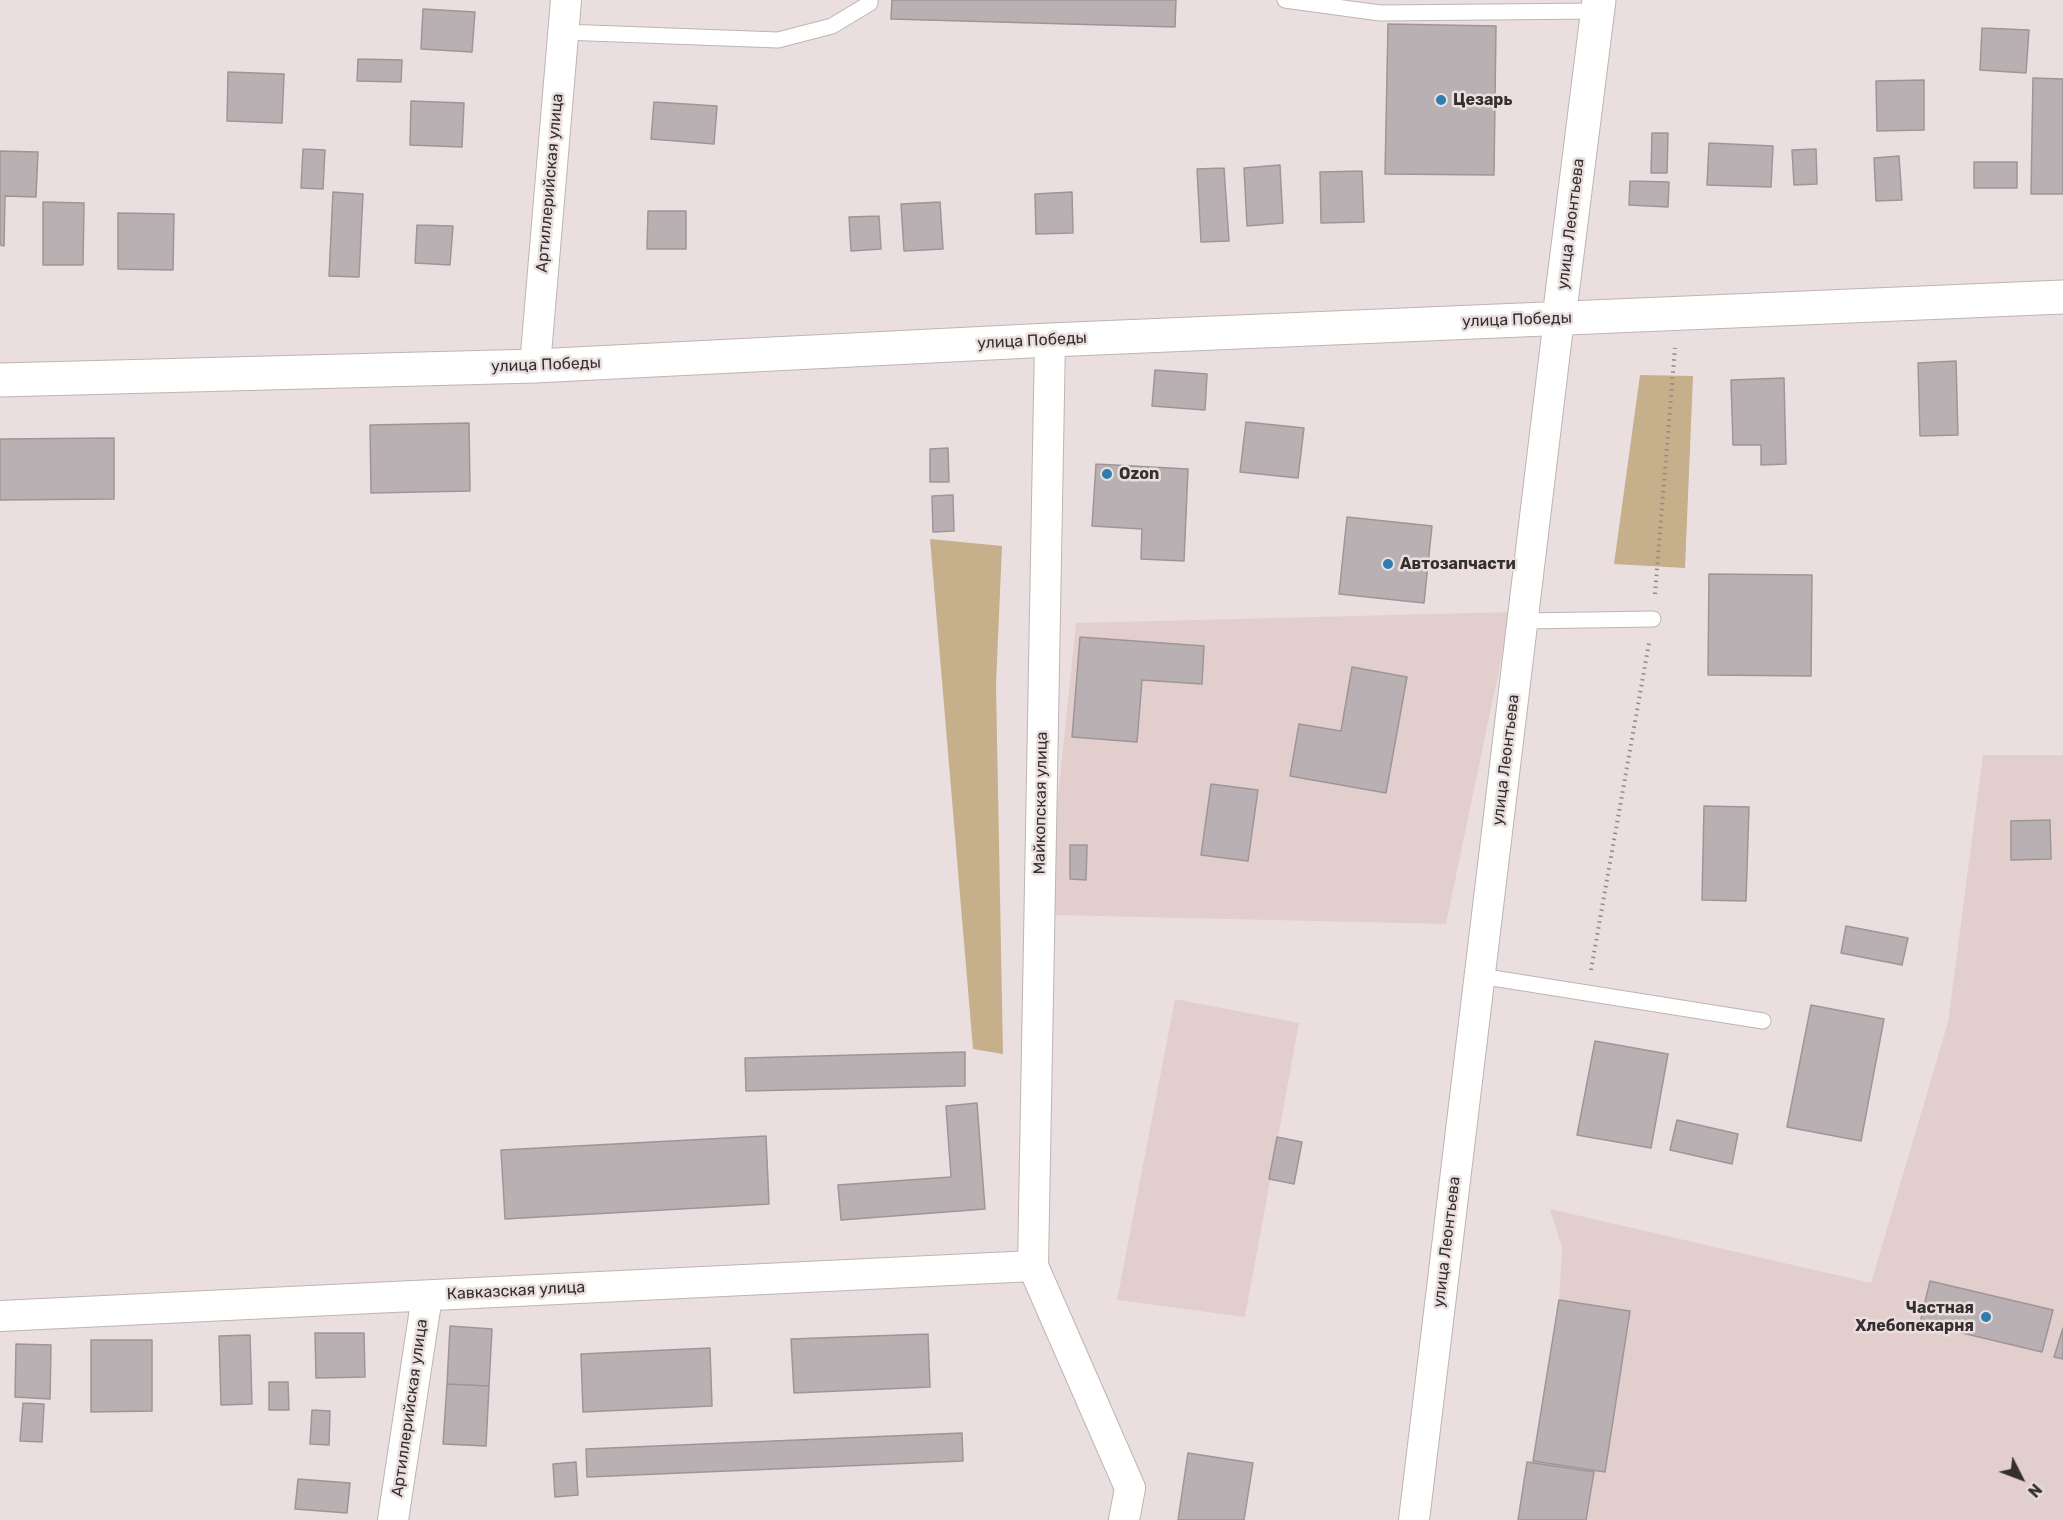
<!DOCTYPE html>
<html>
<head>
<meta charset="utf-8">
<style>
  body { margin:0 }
  #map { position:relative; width:2063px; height:1520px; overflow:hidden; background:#eadfde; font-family:Rubik,sans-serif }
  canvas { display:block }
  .north { position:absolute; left:1991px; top:1448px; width:60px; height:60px; -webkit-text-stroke:4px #eadfde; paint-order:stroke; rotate:132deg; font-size:16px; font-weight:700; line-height:24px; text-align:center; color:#34302f }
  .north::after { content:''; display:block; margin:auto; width:21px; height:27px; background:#34302f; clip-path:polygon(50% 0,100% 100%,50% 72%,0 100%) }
</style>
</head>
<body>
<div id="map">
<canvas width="2063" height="1520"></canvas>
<div class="north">N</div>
</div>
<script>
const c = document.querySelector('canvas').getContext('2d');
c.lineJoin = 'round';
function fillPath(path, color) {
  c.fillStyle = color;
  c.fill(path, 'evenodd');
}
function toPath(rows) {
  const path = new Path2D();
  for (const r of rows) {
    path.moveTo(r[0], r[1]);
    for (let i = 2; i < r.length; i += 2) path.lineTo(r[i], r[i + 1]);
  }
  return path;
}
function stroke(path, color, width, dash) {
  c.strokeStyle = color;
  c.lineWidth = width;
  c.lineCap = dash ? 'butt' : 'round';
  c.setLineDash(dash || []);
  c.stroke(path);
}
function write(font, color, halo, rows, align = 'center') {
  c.font = font + ' Rubik,sans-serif';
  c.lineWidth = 5;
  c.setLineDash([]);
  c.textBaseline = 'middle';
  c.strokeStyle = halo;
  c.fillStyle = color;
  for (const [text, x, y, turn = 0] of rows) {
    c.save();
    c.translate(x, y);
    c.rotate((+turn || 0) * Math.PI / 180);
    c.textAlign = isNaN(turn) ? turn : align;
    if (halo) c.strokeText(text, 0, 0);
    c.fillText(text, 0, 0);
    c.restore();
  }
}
fillPath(toPath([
  [1511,612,1446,924,1054,915,1056,816,1076,623],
  [1983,755,2063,755,2063,1520,1518,1520,1527,1462,1533,1461,1559,1300,1562,1248,1550,1209,1871,1283,1948,1022],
  [1175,999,1299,1023,1245,1317,1117,1300]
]), '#e2cfcd');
fillPath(toPath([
  [1640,375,1693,376,1685,568,1614,564],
  [930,539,1002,546,996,685,1003,1054,973,1049]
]), '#c5b08b');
const building = toPath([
  [892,0,1176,0,1175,27,891,19,892,0],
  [423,9,475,12,472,52,421,49,423,9],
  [1388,24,1496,26,1494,175,1385,174,1388,24],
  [1982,28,2029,30,2026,73,1980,70,1982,28],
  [358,59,402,60,401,82,357,81,358,59],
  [228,72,284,74,282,123,227,121,228,72],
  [2033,78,2063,79,2063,194,2031,194,2033,78],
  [1924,80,1924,130,1877,131,1876,81,1924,80],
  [411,101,464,103,462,147,410,145,411,101],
  [654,102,717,106,714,144,651,139,654,102],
  [1652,133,1668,133,1667,173,1651,173,1652,133],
  [1709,143,1773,146,1771,187,1707,185,1709,143],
  [303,149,325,150,323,189,301,188,303,149],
  [1816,149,1817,184,1794,185,1792,150,1816,149],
  [0,151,38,152,36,197,5,196,4,246,0,245,0,151],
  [1899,156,1902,200,1876,201,1874,158,1899,156],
  [1974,162,2017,162,2017,188,1974,188,1974,162],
  [1280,165,1283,223,1247,226,1244,168,1280,165],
  [1224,168,1229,241,1201,242,1197,169,1224,168],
  [1362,171,1364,222,1321,223,1320,172,1362,171],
  [1630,181,1669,182,1668,207,1629,205,1630,181],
  [333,192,363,194,359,277,329,276,333,192],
  [1072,192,1073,233,1036,234,1035,194,1072,192],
  [43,202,84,203,83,265,43,265,43,202],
  [940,202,943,249,904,251,901,204,940,202],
  [648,211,686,211,686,249,647,249,648,211],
  [118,213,174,214,173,270,118,269,118,213],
  [879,216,881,249,851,251,849,217,879,216],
  [417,225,453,226,450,265,415,263,417,225],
  [1956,361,1958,435,1920,436,1918,363,1956,361],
  [1155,370,1207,374,1205,410,1152,406,1155,370],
  [1784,378,1786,464,1761,465,1761,445,1733,445,1731,380,1784,378],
  [1246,422,1304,428,1298,478,1240,472,1246,422],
  [469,423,470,491,371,493,370,425,469,423],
  [114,438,114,499,0,500,0,439,114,438],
  [948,448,949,482,930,482,930,449,948,448],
  [1096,464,1188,469,1184,561,1141,559,1142,529,1092,526,1096,464],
  [953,495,954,531,933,532,932,496,953,495],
  [1347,517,1432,526,1424,603,1339,594,1347,517],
  [1709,574,1812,575,1811,676,1708,675,1709,574],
  [1080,637,1204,646,1202,684,1142,680,1137,742,1072,737,1080,637],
  [1352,667,1407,677,1386,793,1290,776,1299,724,1341,731,1352,667],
  [1211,784,1258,790,1248,861,1201,855,1211,784],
  [1704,806,1749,807,1746,901,1702,900,1704,806],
  [2050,820,2051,859,2011,860,2011,821,2050,820],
  [1070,845,1087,845,1086,880,1070,879,1070,845],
  [1846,926,1908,938,1902,965,1841,953,1846,926],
  [1811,1005,1884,1019,1861,1141,1787,1127,1811,1005],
  [1595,1041,1668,1054,1651,1148,1577,1135,1595,1041],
  [965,1052,965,1086,746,1091,745,1058,965,1052],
  [977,1103,985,1209,841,1220,838,1185,951,1177,946,1106,977,1103],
  [1677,1120,1738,1134,1732,1164,1670,1150,1677,1120],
  [766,1136,769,1204,505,1219,501,1150,766,1136],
  [1277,1137,1302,1142,1294,1184,1269,1179,1277,1137],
  [1930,1281,2053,1310,2042,1352,1920,1323,1930,1281],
  [1559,1300,1630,1311,1605,1472,1533,1461,1559,1300],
  [450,1326,492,1329,489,1386,447,1384,450,1326],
  [2063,1328,2063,1359,2054,1357,2063,1328],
  [315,1333,364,1333,365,1377,316,1378,315,1333],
  [928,1334,930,1387,794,1393,791,1339,928,1334],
  [250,1335,252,1404,221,1405,219,1336,250,1335],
  [91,1340,152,1340,152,1411,91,1412,91,1340],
  [16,1344,51,1345,50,1399,15,1397,16,1344],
  [710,1348,712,1406,583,1412,581,1354,710,1348],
  [269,1382,288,1382,289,1410,269,1410,269,1382],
  [447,1384,489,1386,486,1446,443,1444,447,1384],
  [23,1403,44,1404,42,1442,20,1441,23,1403],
  [312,1410,330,1411,329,1445,310,1444,312,1410],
  [962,1433,963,1461,587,1477,586,1449,962,1433],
  [1188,1453,1253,1463,1244,1520,1178,1520,1188,1453],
  [576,1462,578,1495,555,1497,553,1464,576,1462],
  [1527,1462,1594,1472,1586,1520,1518,1520,1527,1462],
  [298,1479,350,1483,347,1513,295,1509,298,1479]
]);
fillPath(building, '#b9b0b3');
stroke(building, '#9f9598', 1.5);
const service = toPath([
  [1285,0,1380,13,1598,11],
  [563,32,778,40,832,26,870,3,870,0],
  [1523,621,1653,619],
  [1480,976,1763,1021]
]);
const minor = toPath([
  [1050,340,1033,1266,1130,1488,1124,1520],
  [535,366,566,0],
  [0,1316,1033,1266],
  [393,1520,427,1296],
  [1414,1520,1559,318]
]);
const tertiary = toPath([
  [1559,318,1599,0],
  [0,380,535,366,1050,340,2063,297]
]);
stroke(service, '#beb4b3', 17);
stroke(minor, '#beb4b3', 32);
stroke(tertiary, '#beb4b3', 35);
stroke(toPath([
  [1655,594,1675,348],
  [1591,970,1649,643]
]), '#928a89', 4, [1.5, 4.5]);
stroke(service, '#fff', 15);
stroke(minor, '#fff', 30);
stroke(tertiary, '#fff', 33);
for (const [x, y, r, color] of [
  [1441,100,6,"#2f7daf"],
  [1107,474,6,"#2f7daf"],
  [1388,564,6,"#2f7daf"],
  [1986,1317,6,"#2f7daf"]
]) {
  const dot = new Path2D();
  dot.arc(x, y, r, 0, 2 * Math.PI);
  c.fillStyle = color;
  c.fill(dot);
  stroke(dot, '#eadfde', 2);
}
write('bold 16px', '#34302f', '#eadfde', [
  ["Цезарь",1453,100],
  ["Ozon",1119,474],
  ["Автозапчасти",1400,564],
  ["Частная",1974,1308,"right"],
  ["Хлебопекарня",1974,1326,"right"]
], 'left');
write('16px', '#34302f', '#eadfde', [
  ["Артиллерийская улица",550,183,-85],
  ["улица Леонтьева",1571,224,-83],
  ["улица Победы",1517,320,-2],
  ["улица Победы",1032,341,-3],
  ["улица Победы",546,365,-2],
  ["улица Леонтьева",1506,760,-83],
  ["Майкопская улица",1041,803,-89],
  ["улица Леонтьева",1447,1242,-83],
  ["Кавказская улица",516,1291,-3],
  ["Артиллерийская улица",410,1408,-82]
]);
</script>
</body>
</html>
